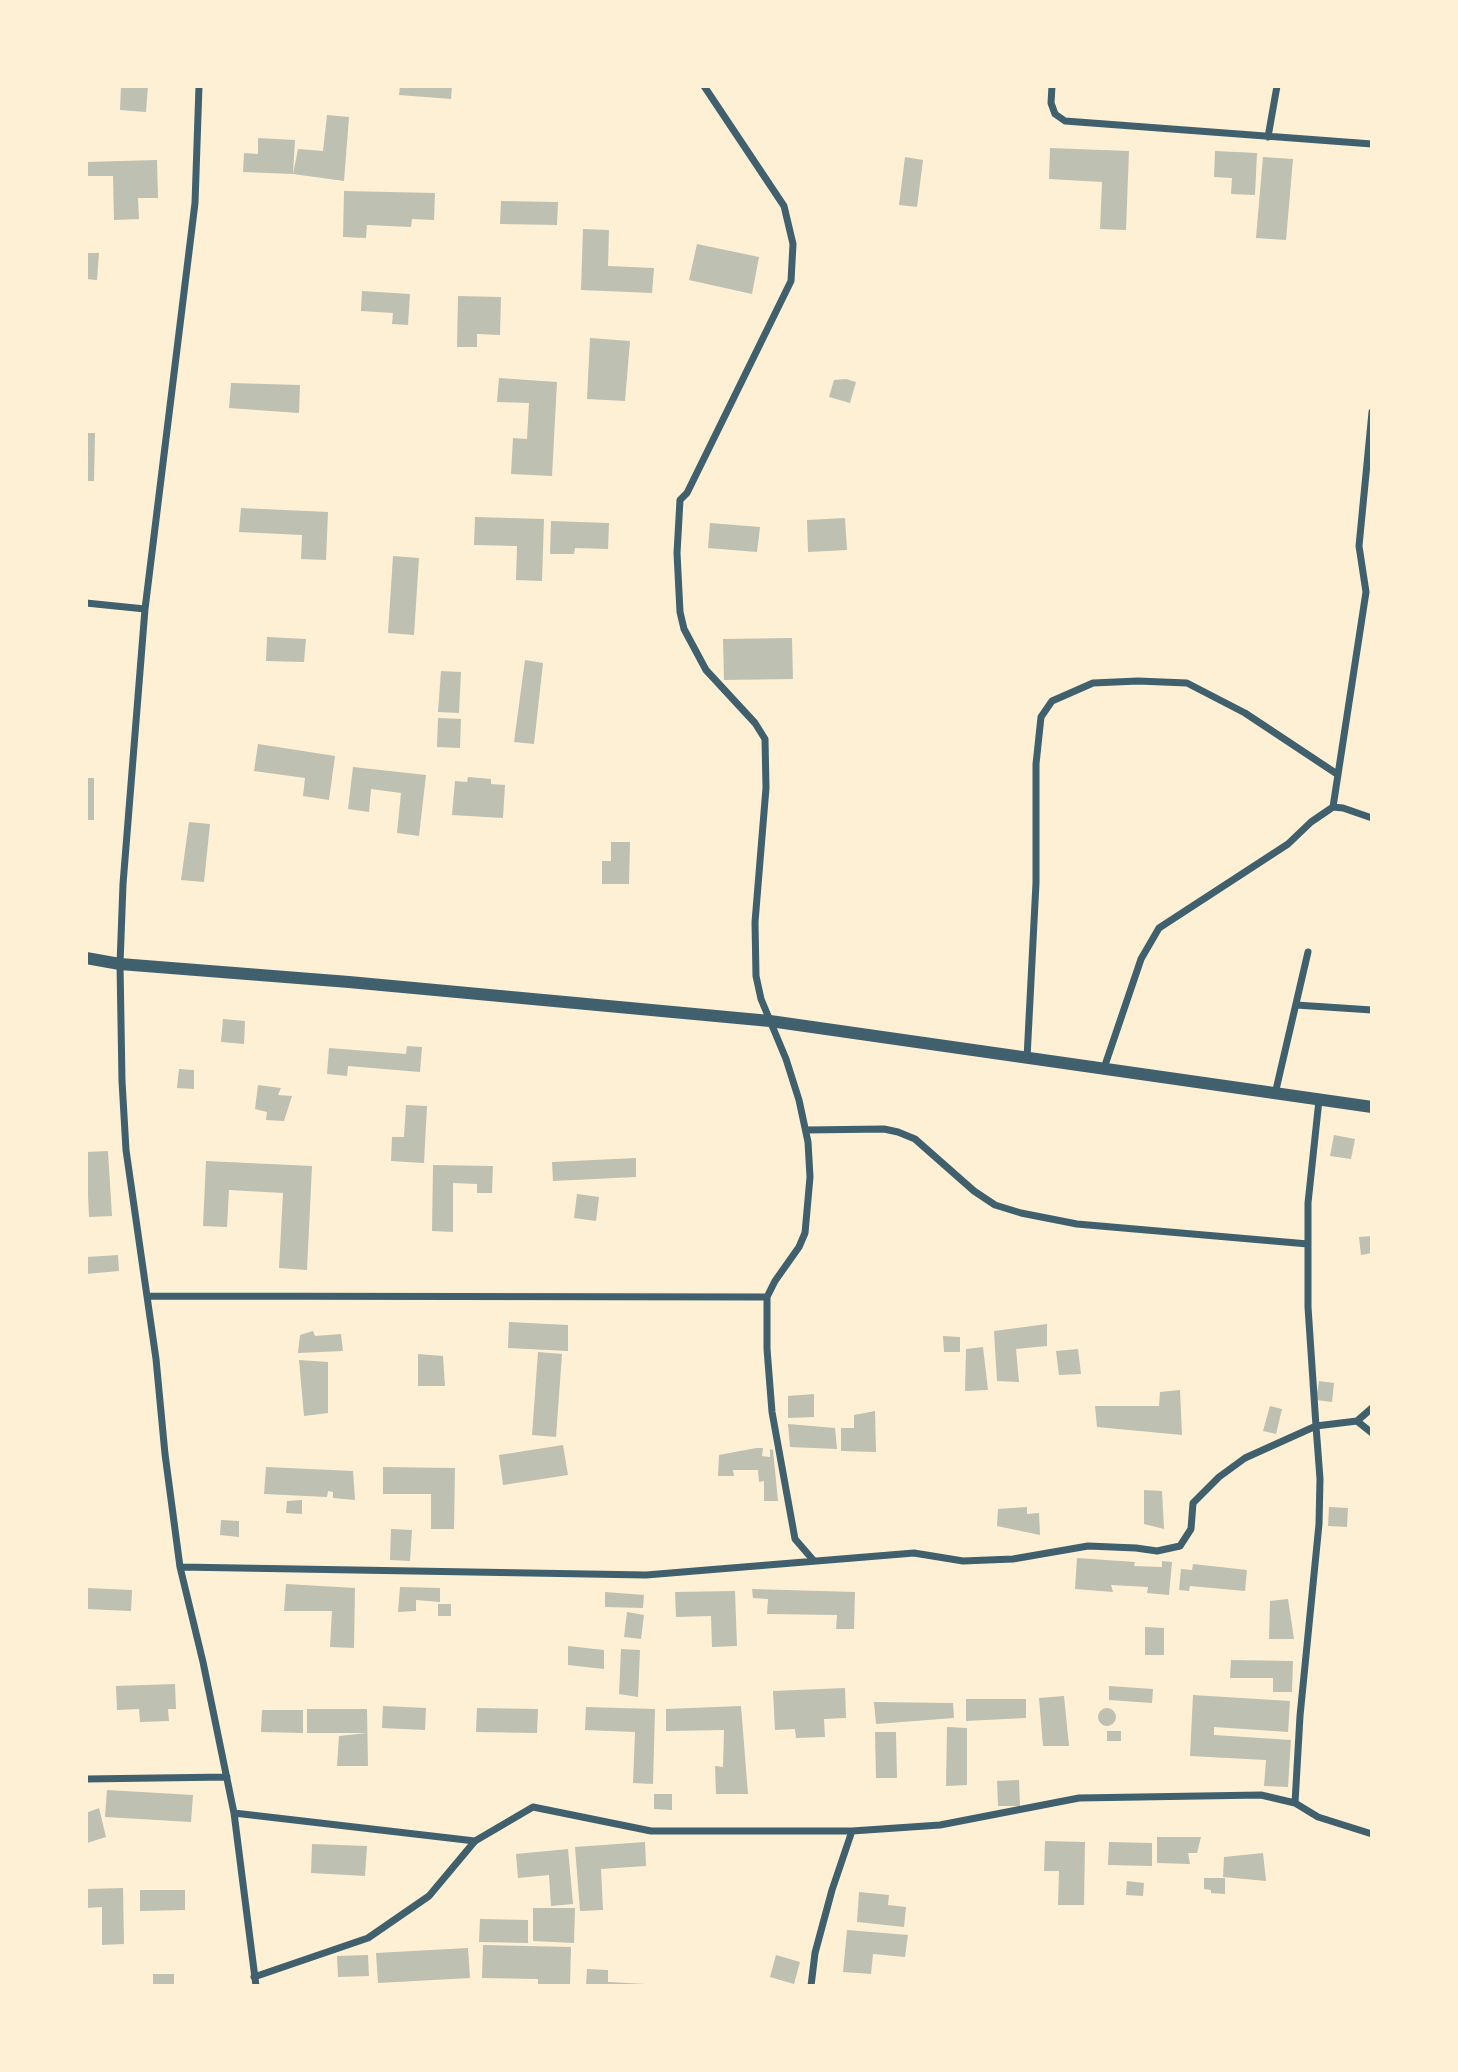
<!DOCTYPE html>
<html>
<head>
<meta charset="utf-8">
<style>
  body { margin:0 }
  #map { position:relative; width:1458px; height:2072px; overflow:hidden; background:#fdf0d5; font-family:"IBM Plex Serif",serif }
  canvas { display:block }
  .frame { position:absolute; inset:0; border:88px solid #fdf0d5; pointer-events:none }
</style>
</head>
<body>
<div id="map">
<canvas width="1458" height="2072"></canvas>
<div class="frame"></div>
</div>
<script>
const c = document.querySelector('canvas').getContext('2d');
c.lineJoin = 'round';
function fillPath(path, color) {
  c.fillStyle = color;
  c.fill(path, 'evenodd');
}
function toPath(rows) {
  const path = new Path2D();
  for (const r of rows) {
    if (r.length === 3) {
      path.moveTo(r[0] + r[2], r[1]);
      path.arc(r[0], r[1], r[2], 0, 2 * Math.PI);
      continue;
    }
    path.moveTo(r[0], r[1]);
    for (let i = 2; i < r.length; i += 2) path.lineTo(r[i], r[i + 1]);
  }
  return path;
}
function stroke(path, color, width, dash) {
  c.strokeStyle = color;
  c.lineWidth = width;
  c.lineCap = dash ? 'butt' : 'round';
  c.setLineDash(dash || []);
  c.stroke(path);
}
fillPath(toPath([
  [121,86,148,86,146,112,120,110],
  [400,86,452,86,451,99,399,95],
  [327,115,349,117,344,181,293,174,298,149,323,151],
  [258,138,295,140,293,174,243,172,244,153,258,154],
  [1050,148,1129,151,1126,230,1100,229,1102,182,1049,179],
  [1215,151,1257,153,1255,195,1231,194,1232,178,1214,177],
  [905,157,923,160,917,207,899,205],
  [1263,157,1293,159,1286,240,1256,238],
  [157,160,158,198,138,198,139,219,114,220,113,176,86,176,86,162],
  [344,191,435,193,434,220,412,219,411,227,367,225,366,238,343,237],
  [501,201,558,202,557,225,500,224],
  [583,229,609,230,608,266,654,268,652,293,581,290],
  [697,244,759,257,752,294,689,280],
  [86,253,99,253,97,280,86,279],
  [362,291,410,294,408,325,392,324,393,313,361,311],
  [458,296,501,297,500,335,477,334,477,347,457,347],
  [590,338,630,341,625,401,587,399],
  [499,378,557,382,552,476,511,474,513,438,527,439,529,403,497,402],
  [846,379,856,382,850,403,829,397,834,380],
  [231,383,300,385,299,413,229,408],
  [86,433,95,433,94,481,86,481],
  [241,508,328,512,326,560,301,559,302,535,239,532],
  [475,517,544,519,542,581,516,580,517,546,474,545],
  [845,518,847,550,808,552,807,520],
  [551,521,609,523,608,549,575,548,574,554,550,554],
  [710,523,760,527,757,552,708,548],
  [393,556,419,558,414,635,388,633],
  [267,637,306,639,304,662,266,661],
  [792,638,793,679,724,680,723,639],
  [525,660,543,663,534,744,514,742],
  [441,671,461,672,459,713,438,712],
  [438,718,461,719,460,748,437,747],
  [258,744,335,756,329,800,303,796,305,778,254,771],
  [353,767,426,775,419,836,397,833,401,793,371,789,369,812,348,809],
  [468,777,491,779,491,784,505,785,503,818,452,815,455,781,467,782],
  [86,778,94,778,94,820,86,820],
  [189,822,210,824,204,882,181,880],
  [611,842,630,842,629,884,602,884,602,861,611,861],
  [223,1019,245,1021,244,1044,221,1042],
  [407,1046,422,1047,420,1072,348,1066,347,1076,327,1074,329,1048,406,1054],
  [179,1069,194,1070,194,1089,177,1088],
  [258,1085,281,1088,278,1095,292,1096,284,1121,266,1120,267,1112,255,1109],
  [406,1105,427,1106,424,1163,391,1161,392,1137,404,1137],
  [1334,1135,1355,1139,1351,1159,1330,1156],
  [108,1151,112,1216,89,1217,86,1152],
  [636,1158,636,1177,553,1181,552,1162],
  [206,1161,312,1166,307,1270,279,1268,283,1193,229,1190,227,1227,203,1226],
  [433,1165,493,1166,492,1193,477,1193,477,1184,453,1183,453,1232,432,1231],
  [577,1194,599,1197,596,1221,574,1218],
  [1372,1236,1372,1253,1361,1255,1359,1237],
  [118,1255,119,1271,86,1274,86,1257],
  [509,1322,568,1325,568,1351,508,1348],
  [1047,1324,1047,1346,1016,1349,1019,1382,997,1381,994,1331],
  [313,1331,315,1336,341,1334,343,1351,298,1353,300,1335],
  [943,1336,960,1337,960,1352,944,1352],
  [983,1347,988,1390,965,1391,966,1349],
  [1078,1349,1081,1374,1059,1375,1056,1351],
  [538,1352,562,1354,556,1437,532,1435],
  [418,1354,443,1356,445,1386,418,1386],
  [299,1360,328,1362,328,1413,304,1416],
  [1319,1381,1334,1383,1332,1402,1316,1400],
  [1180,1390,1182,1435,1097,1427,1095,1406,1159,1406,1160,1392],
  [814,1394,814,1417,788,1418,788,1396],
  [1270,1406,1282,1409,1276,1434,1263,1431],
  [875,1411,876,1452,841,1451,841,1428,854,1428,854,1415],
  [788,1424,835,1428,837,1449,790,1447],
  [563,1445,568,1475,503,1485,499,1455],
  [756,1448,763,1448,762,1456,770,1457,770,1449,773,1450,778,1501,764,1501,764,1481,759,1482,758,1470,733,1470,734,1476,718,1476,719,1455],
  [266,1467,353,1471,355,1500,333,1498,333,1492,328,1491,327,1497,264,1494],
  [383,1467,455,1468,454,1529,431,1529,431,1494,383,1494],
  [1144,1490,1162,1491,1164,1529,1144,1524],
  [302,1500,302,1514,286,1513,287,1501],
  [1027,1507,1027,1514,1039,1513,1040,1535,997,1526,998,1509],
  [1329,1507,1348,1508,1347,1527,1328,1526],
  [221,1520,239,1521,239,1537,220,1535],
  [391,1529,412,1530,410,1561,390,1560],
  [1077,1558,1135,1562,1134,1566,1162,1567,1162,1561,1172,1562,1169,1595,1147,1593,1148,1587,1111,1585,1113,1592,1075,1589],
  [1193,1564,1247,1570,1245,1591,1190,1586,1189,1591,1179,1590,1181,1569,1192,1570],
  [286,1584,355,1588,354,1648,330,1647,332,1611,284,1611],
  [400,1587,440,1588,440,1602,416,1600,416,1611,398,1612],
  [87,1588,132,1590,131,1611,86,1609],
  [752,1589,855,1592,854,1629,836,1629,837,1615,767,1614,768,1599,753,1598],
  [735,1591,737,1646,712,1647,711,1616,676,1617,675,1592],
  [605,1592,644,1595,643,1608,605,1607],
  [1288,1599,1294,1639,1269,1639,1270,1601],
  [438,1604,451,1604,451,1616,438,1616],
  [627,1612,644,1615,641,1639,624,1637],
  [1145,1627,1164,1628,1164,1655,1145,1655],
  [568,1646,604,1650,604,1669,568,1665],
  [621,1649,640,1650,638,1697,619,1694],
  [1231,1660,1293,1661,1292,1692,1273,1692,1273,1678,1230,1678],
  [175,1684,176,1709,168,1709,169,1721,140,1722,139,1709,117,1710,116,1686],
  [1109,1686,1153,1689,1152,1703,1109,1700],
  [845,1688,846,1718,824,1719,825,1737,796,1738,795,1729,775,1730,773,1691],
  [1193,1695,1290,1701,1288,1732,1214,1727,1214,1735,1291,1740,1288,1787,1264,1786,1266,1760,1190,1756],
  [1064,1696,1069,1746,1043,1746,1039,1698],
  [966,1699,1026,1699,1026,1718,966,1721],
  [874,1702,953,1703,954,1718,876,1724],
  [383,1706,426,1708,425,1730,382,1728],
  [741,1706,748,1794,716,1794,715,1766,723,1767,724,1730,666,1731,666,1709],
  [586,1707,655,1709,653,1784,633,1783,635,1732,585,1730],
  [1107,1717,9],
  [477,1708,538,1709,537,1733,476,1732],
  [307,1709,367,1709,368,1766,337,1766,339,1736,367,1733,307,1733],
  [262,1710,303,1710,303,1733,261,1732],
  [947,1727,967,1728,967,1785,946,1786],
  [1107,1731,1121,1731,1121,1741,1107,1741],
  [875,1732,896,1732,897,1778,876,1778],
  [1019,1780,1020,1806,998,1806,997,1781],
  [107,1790,193,1795,191,1822,105,1817],
  [654,1794,672,1794,672,1810,654,1809],
  [99,1808,106,1837,87,1843,86,1813],
  [1157,1837,1201,1837,1197,1853,1188,1853,1190,1864,1157,1863],
  [1045,1841,1085,1842,1084,1905,1058,1905,1059,1871,1044,1871],
  [645,1842,646,1866,601,1869,603,1910,580,1911,575,1847],
  [1109,1842,1152,1843,1152,1866,1108,1865],
  [312,1844,367,1846,365,1876,311,1873],
  [568,1849,573,1904,551,1906,549,1875,518,1878,516,1854],
  [1263,1853,1266,1881,1223,1877,1224,1857],
  [1204,1878,1225,1878,1225,1894,1211,1893,1211,1890,1204,1889],
  [1127,1881,1144,1883,1143,1896,1126,1895],
  [123,1888,124,1944,102,1945,102,1907,86,1908,86,1889],
  [140,1890,185,1890,185,1910,140,1911],
  [859,1892,889,1895,888,1905,906,1907,904,1927,857,1922],
  [533,1908,575,1908,574,1943,533,1941],
  [480,1919,528,1920,528,1943,479,1942],
  [847,1930,908,1935,905,1957,873,1954,871,1974,843,1972],
  [483,1945,571,1947,570,1986,538,1986,538,1979,482,1978],
  [468,1948,470,1978,378,1983,376,1953],
  [368,1955,369,1976,338,1977,337,1956],
  [776,1955,800,1962,794,1984,770,1977],
  [587,1969,608,1970,608,1982,646,1984,646,1986,586,1986],
  [153,1974,174,1974,174,1986,153,1986]
]), '#bec0b2');
stroke(toPath([
  [199,86,195,203,145,609,123,884,120,964,122,1081,126,1150,156,1359,165,1454,180,1567,203,1662,234,1813,256,1986],
  [704,86,784,206,793,244,791,281,687,493,680,500,677,553,680,612,684,629,706,670,755,723,765,739,766,788,755,922,756,976,761,999,786,1059,799,1100,808,1142,810,1177,805,1233,799,1247,775,1281,767,1297,767,1349,772,1412,795,1539,814,1561],
  [1052,86,1051,103,1055,114,1065,121,1372,144],
  [1268,137,1277,86],
  [86,603,145,609],
  [1333,807,1366,592,1359,546,1372,412],
  [1296,1005,1372,1010],
  [1027,1058,1036,883,1036,764,1041,717,1052,701,1093,683,1138,681,1187,683,1245,713,1337,774],
  [1104,1068,1141,959,1159,928,1288,844,1311,822,1333,807,1343,808,1372,818],
  [1275,1094,1308,952],
  [806,1130,884,1129,898,1132,915,1139,974,1191,995,1205,1021,1213,1077,1224,1308,1244],
  [148,1296,767,1297],
  [1357,1421,1372,1433],
  [180,1567,646,1575,914,1553,963,1561,1013,1559,1088,1546,1136,1548,1157,1551,1180,1546,1191,1529,1193,1503,1219,1477,1245,1458,1316,1426,1308,1307,1308,1203,1319,1100],
  [86,1779,227,1777],
  [1295,1803,1318,1817,1372,1834],
  [234,1813,475,1841],
  [254,1977,368,1938,429,1896,475,1841,533,1807,651,1831,852,1831,940,1825,1079,1798,1261,1795,1295,1803,1300,1716,1319,1524,1320,1479,1316,1426,1357,1421,1372,1408],
  [811,1986,815,1953,832,1890,852,1831]
]), '#3f606c', 7);
stroke(toPath([
  [86,958,120,964,349,982,770,1021,1372,1107]
]), '#3f606c', 12);
</script>
</body>
</html>
